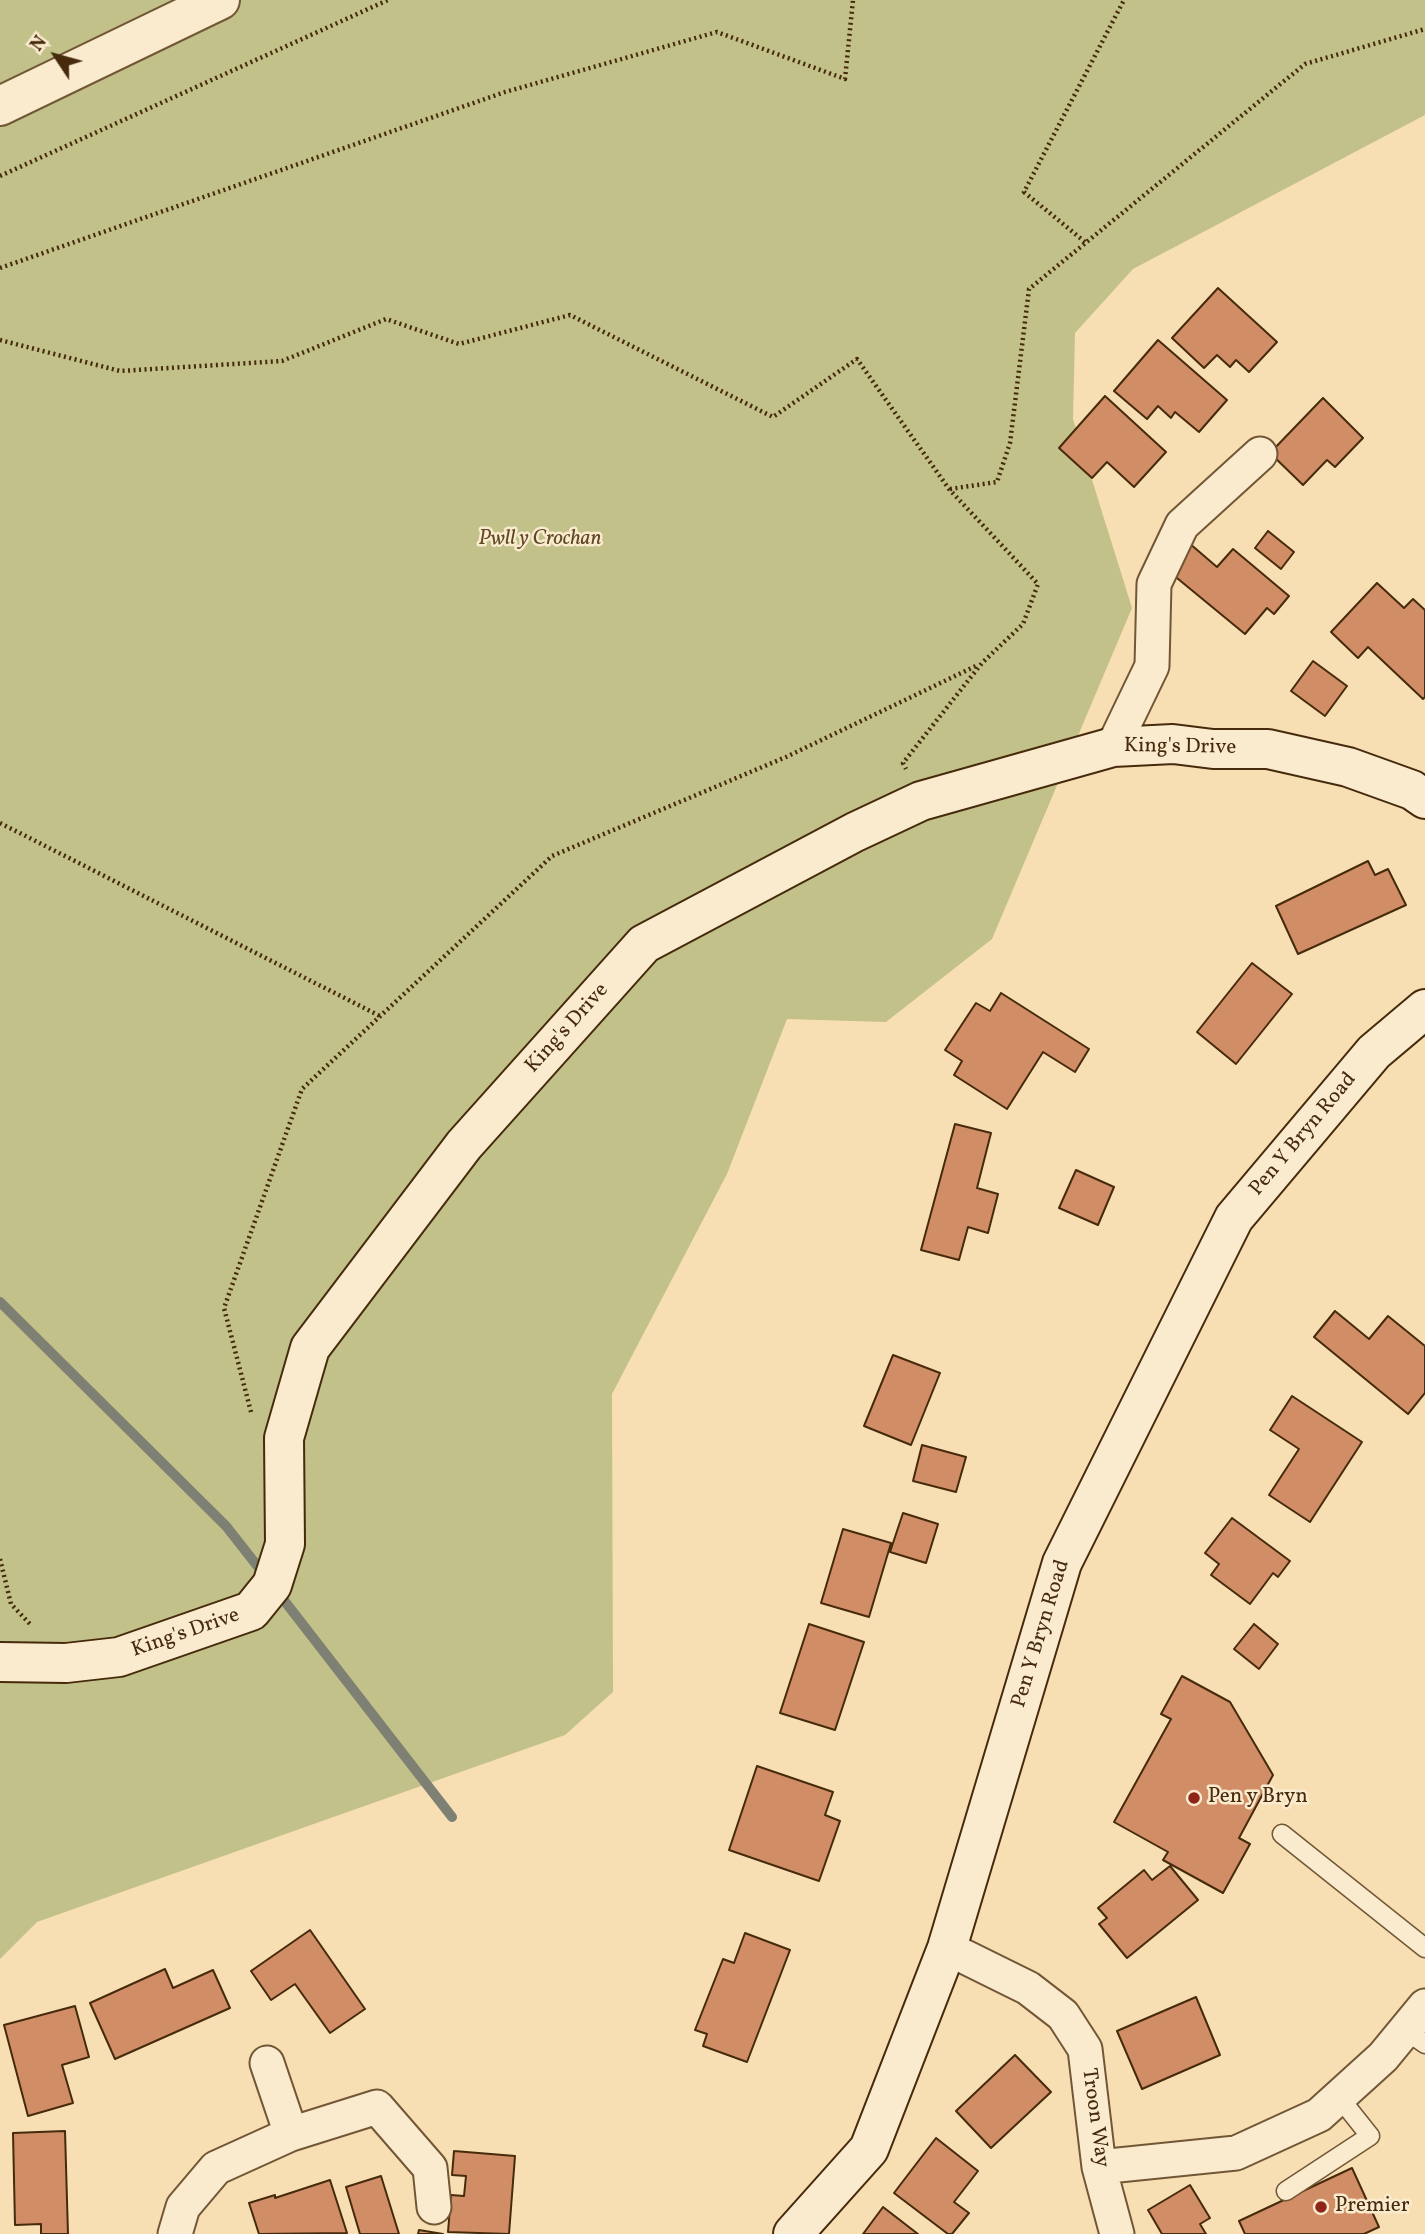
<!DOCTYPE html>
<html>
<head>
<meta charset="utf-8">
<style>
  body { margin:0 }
  #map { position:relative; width:1425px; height:2234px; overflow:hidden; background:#f8dfb3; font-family:Vollkorn,serif }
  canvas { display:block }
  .north { position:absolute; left:21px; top:21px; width:70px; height:70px; -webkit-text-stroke:5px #faeace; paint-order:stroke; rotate:306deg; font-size:19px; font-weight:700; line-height:28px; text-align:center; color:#462a0c }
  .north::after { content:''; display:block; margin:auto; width:24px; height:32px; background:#462a0c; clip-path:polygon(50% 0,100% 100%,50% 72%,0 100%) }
</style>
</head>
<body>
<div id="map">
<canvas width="1425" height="2234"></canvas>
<div class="north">N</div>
</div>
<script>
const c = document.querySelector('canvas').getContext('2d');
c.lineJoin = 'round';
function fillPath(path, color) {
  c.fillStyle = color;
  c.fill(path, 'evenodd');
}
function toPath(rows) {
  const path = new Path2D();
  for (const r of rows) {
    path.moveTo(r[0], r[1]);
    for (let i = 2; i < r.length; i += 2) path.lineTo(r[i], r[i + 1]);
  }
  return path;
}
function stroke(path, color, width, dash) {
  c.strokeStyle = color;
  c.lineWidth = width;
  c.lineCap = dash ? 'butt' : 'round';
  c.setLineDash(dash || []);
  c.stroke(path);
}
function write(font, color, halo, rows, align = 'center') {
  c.font = font + ' Vollkorn,serif';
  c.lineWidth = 5;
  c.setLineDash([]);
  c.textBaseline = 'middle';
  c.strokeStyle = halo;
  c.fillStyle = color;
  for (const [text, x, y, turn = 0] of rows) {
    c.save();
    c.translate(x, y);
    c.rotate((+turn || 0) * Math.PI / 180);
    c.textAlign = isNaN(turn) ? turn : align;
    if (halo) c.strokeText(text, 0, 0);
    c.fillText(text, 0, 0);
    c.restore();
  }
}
fillPath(toPath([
  [0,0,1425,0,1425,115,1133,269,1075,333,1073,419,1132,608,992,939,886,1022,787,1019,727,1174,612,1394,613,1692,565,1735,37,1922,0,1959]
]), '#c2c189');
stroke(toPath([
  [0,1302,226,1526,266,1577],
  [276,1590,452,1817]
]), '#7d8073', 10);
const building = toPath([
  [1218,288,1277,342,1249,372,1236,360,1230,367,1217,355,1204,368,1172,338,1218,288],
  [1158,340,1227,400,1199,432,1175,412,1171,418,1158,406,1147,419,1114,391,1158,340],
  [1105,396,1166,452,1134,487,1107,462,1092,478,1059,448,1105,396],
  [1323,398,1363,438,1335,467,1327,460,1303,485,1270,453,1323,398],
  [1268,531,1294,552,1281,569,1255,548,1268,531],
  [1189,543,1217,567,1233,549,1289,596,1274,614,1267,608,1245,634,1166,569,1189,543],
  [1377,583,1404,608,1413,599,1425,610,1425,697,1423,699,1368,647,1358,658,1331,632,1377,583],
  [1313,661,1347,686,1325,716,1291,691,1313,661],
  [1368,861,1375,875,1388,869,1406,905,1298,954,1276,906,1368,861],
  [1252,963,1292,994,1236,1064,1197,1032,1252,963],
  [1001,993,1089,1049,1075,1072,1043,1052,1007,1109,954,1075,962,1061,945,1050,976,1003,990,1011,1001,993],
  [955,1124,991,1133,977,1188,998,1194,988,1233,968,1227,959,1260,921,1250,955,1124],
  [1076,1170,1114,1187,1098,1225,1059,1208,1076,1170],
  [1335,1311,1369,1339,1388,1316,1425,1346,1425,1393,1408,1414,1314,1337,1335,1311],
  [893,1355,940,1373,911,1445,864,1426,893,1355],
  [1292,1396,1362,1442,1310,1522,1269,1495,1299,1449,1270,1430,1292,1396],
  [922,1445,966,1457,956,1492,913,1481,922,1445],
  [903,1513,938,1524,926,1563,890,1552,903,1513],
  [1232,1518,1290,1561,1278,1577,1273,1573,1250,1604,1211,1575,1219,1564,1205,1553,1232,1518],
  [843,1529,891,1543,869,1617,821,1603,843,1529],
  [809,1624,864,1642,835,1730,780,1713,809,1624],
  [1254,1624,1278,1644,1259,1669,1234,1649,1254,1624],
  [1182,1676,1230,1702,1273,1775,1239,1838,1250,1844,1223,1893,1163,1860,1168,1852,1114,1822,1171,1719,1161,1714,1182,1676],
  [757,1766,833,1792,825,1815,840,1821,819,1881,729,1850,757,1766],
  [1170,1866,1198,1900,1127,1958,1099,1924,1107,1918,1098,1908,1144,1870,1152,1880,1170,1866],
  [310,1930,365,2009,330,2033,295,1984,271,2000,251,1971,310,1930],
  [745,1933,790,1950,747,2062,703,2046,707,2034,695,2030,723,1959,734,1963,745,1933],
  [165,1969,173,1988,213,1970,230,2008,115,2059,90,2003,165,1969],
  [1196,1997,1220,2055,1142,2089,1117,2031,1196,1997],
  [75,2006,89,2057,62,2065,73,2103,28,2116,4,2025,75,2006],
  [1015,2055,1051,2092,991,2148,956,2111,1015,2055],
  [65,2131,68,2234,41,2234,41,2224,15,2225,13,2133,65,2131],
  [936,2138,978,2171,954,2202,969,2213,952,2234,948,2234,894,2193,936,2138],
  [454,2151,515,2156,509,2234,448,2232,451,2195,464,2196,466,2176,452,2175,454,2151],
  [1352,2168,1379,2227,1364,2234,1245,2234,1239,2221,1352,2168],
  [381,2176,399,2234,360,2234,346,2187,381,2176],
  [330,2180,347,2233,259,2234,249,2203,275,2195,275,2198,330,2180],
  [1190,2185,1210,2218,1200,2224,1206,2234,1162,2234,1148,2210,1190,2185],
  [883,2207,918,2234,863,2234,883,2207],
  [419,2230,443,2234,418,2234,419,2230]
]);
fillPath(building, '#d08d66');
stroke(building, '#462a0c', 2);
const service = toPath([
  [1282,1834,1425,1948],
  [1405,2030,1425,2044],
  [1286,2191,1370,2136,1339,2097]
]);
const minor = toPath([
  [1113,747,1152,666,1154,584,1182,525,1260,454],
  [947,1948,1028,1988,1063,2015,1085,2049,1099,2167,1117,2234],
  [267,2063,291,2134],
  [1099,2167,1236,2153,1319,2115,1383,2057,1425,2006],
  [175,2234,183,2207,216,2168,291,2134,377,2107,430,2168,434,2207]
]);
const tertiary = toPath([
  [0,106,220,0]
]);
const secondary = toPath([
  [0,1662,66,1663,119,1657,251,1611,272,1585,285,1544,284,1438,310,1348,464,1145,644,944,855,832,921,801,1113,747,1173,744,1213,749,1268,749,1348,767,1412,790,1425,799],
  [793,2234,869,2149,947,1948,1062,1563,1234,1218,1374,1052,1425,1009]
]);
stroke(service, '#725736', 21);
stroke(minor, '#725736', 37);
stroke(tertiary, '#725736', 42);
stroke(secondary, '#462a0c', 42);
stroke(toPath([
  [0,176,388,0],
  [1085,242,1024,192,1124,0],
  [0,268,505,92,717,32,845,79,853,0],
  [0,340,120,371,282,361,386,319,459,344,570,315,773,417,857,359,949,489,1038,584,1023,624,982,663,903,763,906,769],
  [950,489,997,482,1010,443,1029,289,1305,64,1425,29],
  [0,823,380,1016],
  [251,1412,224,1308,302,1089,552,856,786,757,978,665],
  [0,1559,11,1604,30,1624]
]), '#462a0c', 4.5, [2, 3.5]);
stroke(service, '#faeace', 18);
stroke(minor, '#faeace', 33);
stroke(tertiary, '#faeace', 38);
stroke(secondary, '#faeace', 38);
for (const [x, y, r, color] of [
  [1194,1798,7,"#8f2418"],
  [1321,2207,7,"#8f2418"]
]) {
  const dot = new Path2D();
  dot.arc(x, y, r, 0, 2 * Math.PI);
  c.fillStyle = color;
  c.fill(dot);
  stroke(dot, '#faeace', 2.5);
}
write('italic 21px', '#5f4825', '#faeace', [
  ["Pwll y Crochan",540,540]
]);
write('21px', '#462a0c', '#faeace', [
  ["King's Drive",1180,748,1],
  ["King's Drive",568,1029,-48],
  ["Pen Y Bryn Road",1304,1135,-50],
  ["King's Drive",186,1634,-19],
  ["Pen Y Bryn Road",1042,1634,-73],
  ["Troon Way",1094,2118,82]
]);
write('21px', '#462a0c', '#faeace', [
  ["Pen y Bryn",1208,1798],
  ["Premier",1335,2207]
], 'left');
</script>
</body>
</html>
